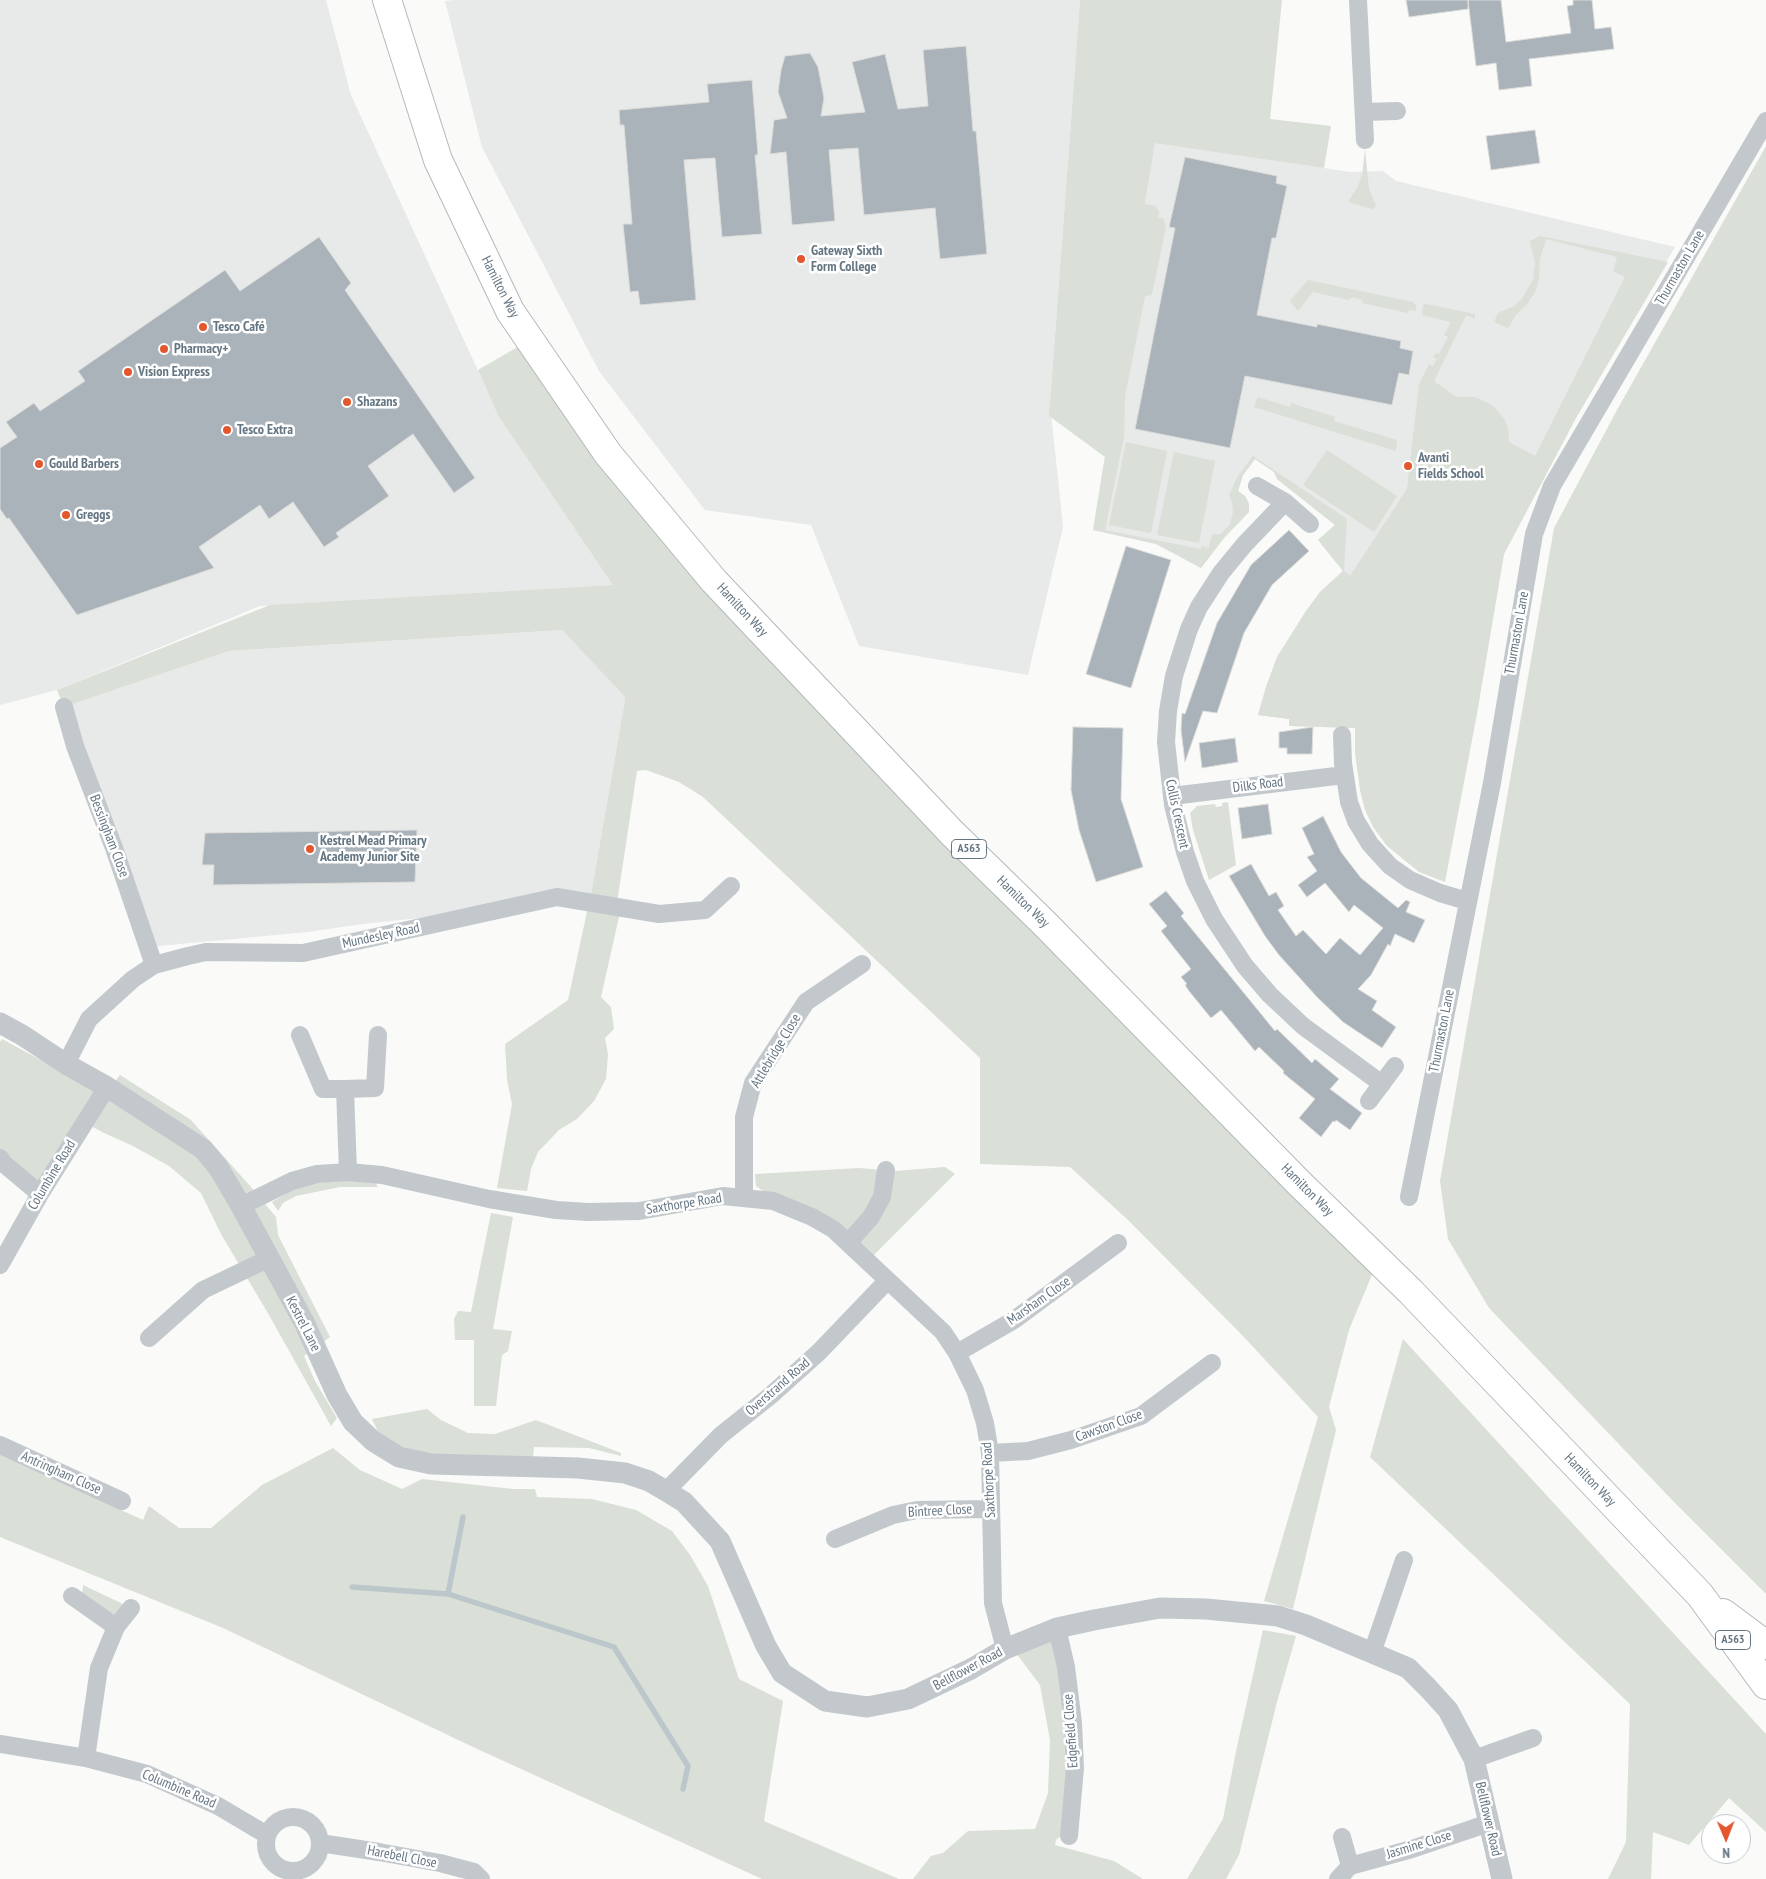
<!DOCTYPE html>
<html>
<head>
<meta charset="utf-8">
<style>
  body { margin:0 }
  #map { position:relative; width:1766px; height:1879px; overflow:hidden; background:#fafaf8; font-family:"PT Sans Narrow",sans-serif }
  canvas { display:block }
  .north { position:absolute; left:1701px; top:1814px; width:50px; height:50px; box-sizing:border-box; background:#fff; border:1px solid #c1c8cd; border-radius:50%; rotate:179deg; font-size:14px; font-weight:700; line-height:20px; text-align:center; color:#657683 }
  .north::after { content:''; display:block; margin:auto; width:18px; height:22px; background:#e4572e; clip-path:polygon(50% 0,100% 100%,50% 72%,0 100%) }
</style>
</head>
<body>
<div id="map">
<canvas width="1766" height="1879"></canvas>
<div class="north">N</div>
</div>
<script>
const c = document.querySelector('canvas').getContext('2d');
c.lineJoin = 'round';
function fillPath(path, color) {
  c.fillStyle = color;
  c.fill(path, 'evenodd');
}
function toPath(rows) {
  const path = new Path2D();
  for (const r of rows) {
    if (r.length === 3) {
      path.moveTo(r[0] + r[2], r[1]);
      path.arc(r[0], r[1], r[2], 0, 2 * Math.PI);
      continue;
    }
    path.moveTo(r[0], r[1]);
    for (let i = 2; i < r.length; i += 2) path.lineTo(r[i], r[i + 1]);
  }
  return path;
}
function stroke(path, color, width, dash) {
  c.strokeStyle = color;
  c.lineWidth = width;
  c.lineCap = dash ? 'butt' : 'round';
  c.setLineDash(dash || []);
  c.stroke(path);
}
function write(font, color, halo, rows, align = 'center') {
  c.font = font + ' "PT Sans Narrow",sans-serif';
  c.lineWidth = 5;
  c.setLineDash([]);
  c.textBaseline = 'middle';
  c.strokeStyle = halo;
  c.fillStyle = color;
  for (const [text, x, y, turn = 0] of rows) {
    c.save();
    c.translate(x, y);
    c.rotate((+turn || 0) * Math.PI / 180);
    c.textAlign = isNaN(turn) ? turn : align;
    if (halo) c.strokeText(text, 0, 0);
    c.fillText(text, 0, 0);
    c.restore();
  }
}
fillPath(toPath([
  [0,0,326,0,351,95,498,414,614,585,260,606,57,690,0,705],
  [454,0,1080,0,1050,403,1063,527,1028,675,859,646,811,525,705,510,599,371,482,147,445,1],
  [1155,142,1350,172,1383,171,1396,181,1675,247,1576,418,1504,554,1476,719,1358,775,1355,728,1289,726,1289,719,1258,715,1266,687,1277,657,1306,611,1320,592,1343,571,1318,540,1335,525,1277,479,1274,472,1255,459,1243,475,1238,491,1245,496,1249,504,1249,512,1224,538,1201,568,1156,544,1093,530],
  [562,630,624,696,625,700,590,900,363,924,308,932,148,947,64,707,229,651]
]), '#e8e9e9');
fillPath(toPath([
  [1080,0,1282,0,1270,119,1331,126,1324,168,1155,143,1145,204,1156,206,1159,212,1158,217,1163,218,1166,226,1153,290,1151,295,1145,296,1125,396,1124,437,1105,530,1201,549,1201,546,1209,548,1212,534,1221,534,1230,524,1233,512,1232,502,1229,495,1238,476,1253,456,1347,519,1344,571,1350,576,1407,489,1419,384,1429,364,1433,366,1437,359,1433,357,1436,353,1439,354,1448,337,1444,335,1451,322,1422,315,1423,305,1426,304,1475,314,1475,319,1466,315,1434,381,1456,397,1475,397,1492,405,1504,419,1508,428,1509,442,1535,456,1625,277,1613,271,1617,257,1546,239,1540,259,1539,280,1535,292,1527,304,1515,316,1508,328,1494,322,1498,313,1514,306,1521,300,1533,280,1535,263,1530,241,1540,236,1668,262,1576,418,1504,554,1476,719,1445,882,1419,872,1387,846,1373,827,1365,810,1360,790,1355,753,1355,728,1289,726,1289,719,1258,715,1266,687,1277,657,1306,611,1320,592,1343,571,1318,540,1335,525,1277,479,1274,472,1255,459,1243,475,1238,491,1245,496,1249,504,1249,512,1224,538,1201,568,1156,544,1093,530,1105,457,1049,416],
  [1766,146,1766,1594,1674,1502,1489,1308,1448,1239,1440,1181,1554,528,1617,410],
  [1365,149,1369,189,1376,206,1372,209,1348,202,1357,188,1362,176],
  [1308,280,1413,302,1416,305,1416,311,1409,310,1408,313,1362,303,1363,300,1355,298,1350,298,1349,300,1313,292,1298,311,1290,301],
  [521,345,752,621,1378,1260,1349,1330,1329,1407,1336,1430,1293,1609,1264,1601,1318,1417,1243,1336,1128,1220,1070,1167,980,1164,980,1058,703,797,679,782,646,770,637,771,617,903,590,900,625,700,624,696,562,630,229,651,64,707,57,690,270,605,613,585,498,415,478,370],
  [1258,397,1290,407,1291,403,1335,417,1334,421,1397,440,1396,451,1254,407],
  [1126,442,1167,451,1151,533,1109,525],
  [1327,450,1397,496,1374,532,1303,485],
  [1174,452,1215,461,1199,543,1157,535],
  [1228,802,1236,865,1209,880,1193,830,1190,813,1197,806,1215,804,1216,807,1222,806,1222,803],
  [588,907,621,908,601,997,611,1007,614,1029,605,1038,608,1054,606,1079,594,1101,577,1119,559,1130,538,1152,531,1169,527,1191,497,1188,512,1104,507,1080,505,1044,568,1000],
  [2,1039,96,1090,37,1191,0,1158,0,1042],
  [120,1075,191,1120,251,1187,276,1217,278,1235,330,1337,304,1356,315,1381,337,1418,331,1426,269,1315,221,1234,201,1193,169,1166,133,1146,104,1133,84,1122],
  [945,1167,955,1174,873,1256,763,1191,756,1186,755,1174,859,1168,895,1171],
  [336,1179,374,1181,378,1187,340,1187,296,1196,283,1203,278,1211,272,1202,296,1188],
  [491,1213,513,1217,493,1329,512,1331,508,1351,502,1355,496,1406,474,1406,474,1340,455,1340,454,1319,458,1311,471,1312],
  [1403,1339,1766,1734,1766,1832,1729,1798,1689,1845,1653,1832,1651,1879,1608,1879,1626,1842,1630,1704,1370,1457],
  [427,1409,441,1420,468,1433,495,1434,536,1420,621,1453,621,1456,589,1448,534,1447,533,1457,436,1455,411,1451,380,1436,372,1419],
  [333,1448,360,1470,402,1489,422,1479,513,1489,535,1489,537,1497,592,1499,636,1510,672,1531,690,1555,708,1586,739,1679,783,1701,764,1821,899,1879,762,1879,473,1747,223,1628,0,1537,0,1455,143,1520,149,1506,179,1528,211,1528,262,1485],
  [83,1585,125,1605,113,1617,82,1597],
  [1057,1628,1063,1666,1070,1828,1056,1840,1055,1845,1114,1861,1143,1879,913,1879,931,1856,943,1853,968,1831,1035,1829,1048,1793,1050,1740,1040,1685,1010,1645],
  [1263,1630,1296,1636,1277,1702,1239,1855,1226,1879,1187,1879,1223,1819,1236,1751]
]), '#dadfd7');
stroke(toPath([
  [352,1587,448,1594,614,1647,688,1766,683,1789],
  [448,1594,463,1517]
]), '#bbc7cb', 5.5);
const building = toPath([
  [1406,0,1468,0,1468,9,1409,17,1406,0],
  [1468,0,1501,0,1506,42,1571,33,1567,6,1573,5,1573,0,1592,0,1595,29,1611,27,1614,49,1529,59,1532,86,1499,90,1496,63,1476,66,1468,0],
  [966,46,973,131,976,131,987,254,940,259,935,208,864,215,858,148,829,150,835,221,792,225,786,152,770,154,774,120,787,118,778,92,781,70,785,56,810,53,818,67,824,98,821,116,865,112,852,62,885,54,898,109,928,106,923,50,966,46],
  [752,80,758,155,755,155,762,234,722,237,715,158,684,160,696,300,640,305,638,291,630,292,623,224,632,224,624,125,620,125,619,110,709,102,707,84,752,80],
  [1535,130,1540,163,1491,170,1486,136,1535,130],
  [1185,157,1277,176,1276,183,1287,186,1276,238,1272,238,1257,315,1317,327,1317,324,1401,341,1400,348,1413,351,1409,375,1399,373,1392,405,1245,376,1230,448,1135,429,1175,228,1169,227,1185,157],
  [319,237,351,283,345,290,475,478,454,493,413,434,368,466,389,496,336,533,339,537,324,547,293,502,269,519,260,505,199,547,214,568,77,615,9,518,7,519,0,509,0,448,17,437,6,422,34,403,40,411,85,381,78,371,225,270,240,291,319,237],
  [1289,530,1309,551,1272,585,1244,633,1217,713,1203,711,1185,762,1181,730,1182,713,1185,714,1217,623,1251,565,1289,530],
  [1126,546,1171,560,1131,688,1086,674,1126,546],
  [1073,727,1123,728,1121,799,1143,867,1096,882,1079,830,1071,790,1073,727],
  [1313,727,1312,754,1287,754,1287,748,1279,748,1279,732,1313,727],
  [1235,738,1238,762,1202,768,1199,743,1235,738],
  [1268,804,1272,834,1242,839,1238,808,1268,804],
  [1323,816,1341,852,1361,878,1398,908,1406,900,1410,902,1406,912,1425,920,1414,943,1395,934,1390,946,1388,944,1371,975,1358,989,1377,1001,1372,1010,1396,1027,1382,1048,1343,1022,1317,997,1279,955,1265,936,1229,876,1251,864,1269,896,1276,892,1284,906,1278,910,1296,936,1303,930,1326,954,1340,938,1360,955,1383,928,1354,905,1349,912,1325,883,1307,897,1298,885,1317,871,1307,857,1314,854,1302,828,1323,816],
  [417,830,415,882,213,885,214,865,202,865,205,833,417,830],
  [1166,891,1184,913,1181,916,1275,1031,1277,1029,1312,1063,1315,1059,1339,1079,1330,1089,1362,1113,1350,1130,1336,1120,1335,1122,1333,1121,1321,1137,1299,1118,1315,1099,1283,1073,1284,1071,1259,1047,1255,1051,1221,1010,1211,1018,1189,991,1185,985,1187,984,1181,977,1191,969,1161,931,1167,926,1149,904,1166,891]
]);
fillPath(building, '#aab3b9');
stroke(building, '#dcdcda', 1);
const trunk = toPath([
  [387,0,438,160,510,311,608,454,714,581,952,833,1045,924,1298,1182,1411,1292,1700,1595,1766,1685],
  [1723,1613,1766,1645]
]);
stroke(trunk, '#b4b9bd', 30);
stroke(toPath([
  [1358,0,1365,140],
  [1364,112,1397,111],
  [1257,486,1285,502,1310,524],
  [1285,502,1244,545,1221,573,1199,607,1189,629,1174,676,1168,711,1166,742,1173,805,1185,852,1195,881,1214,919,1245,966,1270,995,1303,1026,1382,1084],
  [64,707,75,746,114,848,154,965],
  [1342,735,1343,763,1349,802,1356,821,1370,844,1390,866,1410,880,1440,893,1467,901],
  [1172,796,1344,775],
  [300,1035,323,1089,345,1089],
  [66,1064,89,1019,133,979,154,965,188,956,206,952,303,953,557,897,659,914,705,910,731,886],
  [1369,1101,1395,1066],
  [0,1158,3,1163,40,1194],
  [348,1172,345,1089,375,1088,378,1035],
  [1409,1197,1492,783,1534,534,1552,486,1766,121],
  [744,1198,744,1117,753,1083,806,1002,862,964],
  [241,1206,292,1181,317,1174,348,1172,382,1175,489,1199,556,1210,588,1212,639,1211,723,1196,773,1201,812,1217,833,1229,943,1332,957,1353,975,1390,985,1423,990,1453,993,1603,1005,1649],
  [848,1243,871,1217,882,1197,886,1170],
  [0,1265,40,1194,107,1087],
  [149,1338,203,1290,268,1259],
  [957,1353,1014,1320,1118,1243],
  [0,1445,122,1501],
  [990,1453,1028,1451,1071,1440,1141,1416,1212,1363],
  [666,1491,721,1435,770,1396,819,1352,887,1281],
  [835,1539,893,1515,917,1510,991,1509],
  [72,1596,116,1627],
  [1057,1628,1066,1667,1073,1723,1075,1768,1069,1836],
  [1372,1653,1404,1560],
  [0,1744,86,1758,147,1774,218,1806,267,1835],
  [86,1758,99,1668,116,1627,131,1608],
  [1474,1759,1533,1738],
  [293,1844,27],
  [1342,1837,1350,1866],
  [320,1843,379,1852,440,1863,474,1872,481,1879],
  [1338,1879,1350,1866,1412,1849,1489,1823]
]), '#c3c8cc', 18);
stroke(toPath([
  [0,1023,22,1035,66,1064,107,1087,203,1149,218,1167,241,1206,305,1324,337,1395,353,1422,373,1441,399,1457,431,1464,578,1468,625,1473,649,1481,666,1491,684,1502,720,1541,766,1646,782,1673,825,1701,867,1707,908,1699,971,1669,1005,1649,1057,1628,1094,1620,1160,1608,1206,1609,1278,1616,1306,1625,1408,1668,1428,1688,1448,1710,1474,1759,1502,1879]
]), '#c3c8cc', 21);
stroke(trunk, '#fff', 28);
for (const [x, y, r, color] of [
  [801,259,5,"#e4572e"],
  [203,327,5,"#e4572e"],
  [164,349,5,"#e4572e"],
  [128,372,5,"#e4572e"],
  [347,402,5,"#e4572e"],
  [227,430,5,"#e4572e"],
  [39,464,5,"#e4572e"],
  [1408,466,5,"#e4572e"],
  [66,515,5,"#e4572e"],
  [310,849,5,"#e4572e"]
]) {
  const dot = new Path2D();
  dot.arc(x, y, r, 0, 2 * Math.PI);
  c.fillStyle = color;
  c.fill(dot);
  stroke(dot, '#fff', 2);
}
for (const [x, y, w] of [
  [969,849,35],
  [1733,1640,35]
]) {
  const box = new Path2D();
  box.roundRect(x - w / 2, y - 9.5, w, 19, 4);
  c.fillStyle = '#fff';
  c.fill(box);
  stroke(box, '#657683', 1);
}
write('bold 12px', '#657683', null, [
  ["A563",969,849],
  ["A563",1733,1640]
]);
write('bold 14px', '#657683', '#fff', [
  ["Gateway Sixth",811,251],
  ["Form College",811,267],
  ["Tesco Café",213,327],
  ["Pharmacy+",174,349],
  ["Vision Express",138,372],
  ["Shazans",357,402],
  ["Tesco Extra",237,430],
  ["Avanti",1418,458],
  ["Fields School",1418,474],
  ["Gould Barbers",49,464],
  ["Greggs",76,515],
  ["Kestrel Mead Primary",320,841],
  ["Academy Junior Site",320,857]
], 'left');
write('14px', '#657683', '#fff', [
  ["Thurmaston Lane",1680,268,-60],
  ["Hamilton Way",500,287,63],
  ["Hamilton Way",742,610,47],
  ["Thurmaston Lane",1517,633,-80],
  ["Dilks Road",1258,785,-7],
  ["Collis Crescent",1177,814,78],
  ["Bessingham Close",109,836,69],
  ["Hamilton Way",1023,902,44],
  ["Mundesley Road",381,936,-12],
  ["Thurmaston Lane",1442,1031,-79],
  ["Attlebridge Close",776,1051,-59],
  ["Columbine Road",52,1175,-59],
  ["Hamilton Way",1307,1190,45],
  ["Saxthorpe Road",684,1204,-9],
  ["Marsham Close",1039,1301,-35],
  ["Kestrel Lane",303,1324,63],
  ["Overstrand Road",778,1387,-41],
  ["Cawston Close",1109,1426,-20],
  ["Antringham Close",61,1473,24],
  ["Saxthorpe Road",989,1480,-93],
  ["Hamilton Way",1590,1480,46],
  ["Bintree Close",940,1511,-3],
  ["Bellflower Road",968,1669,-28],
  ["Edgefield Close",1071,1731,-94],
  ["Columbine Road",179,1789,23],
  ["Bellflower Road",1488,1819,77],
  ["Jasmine Close",1419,1845,-17],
  ["Harebell Close",402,1857,11]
]);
</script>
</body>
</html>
